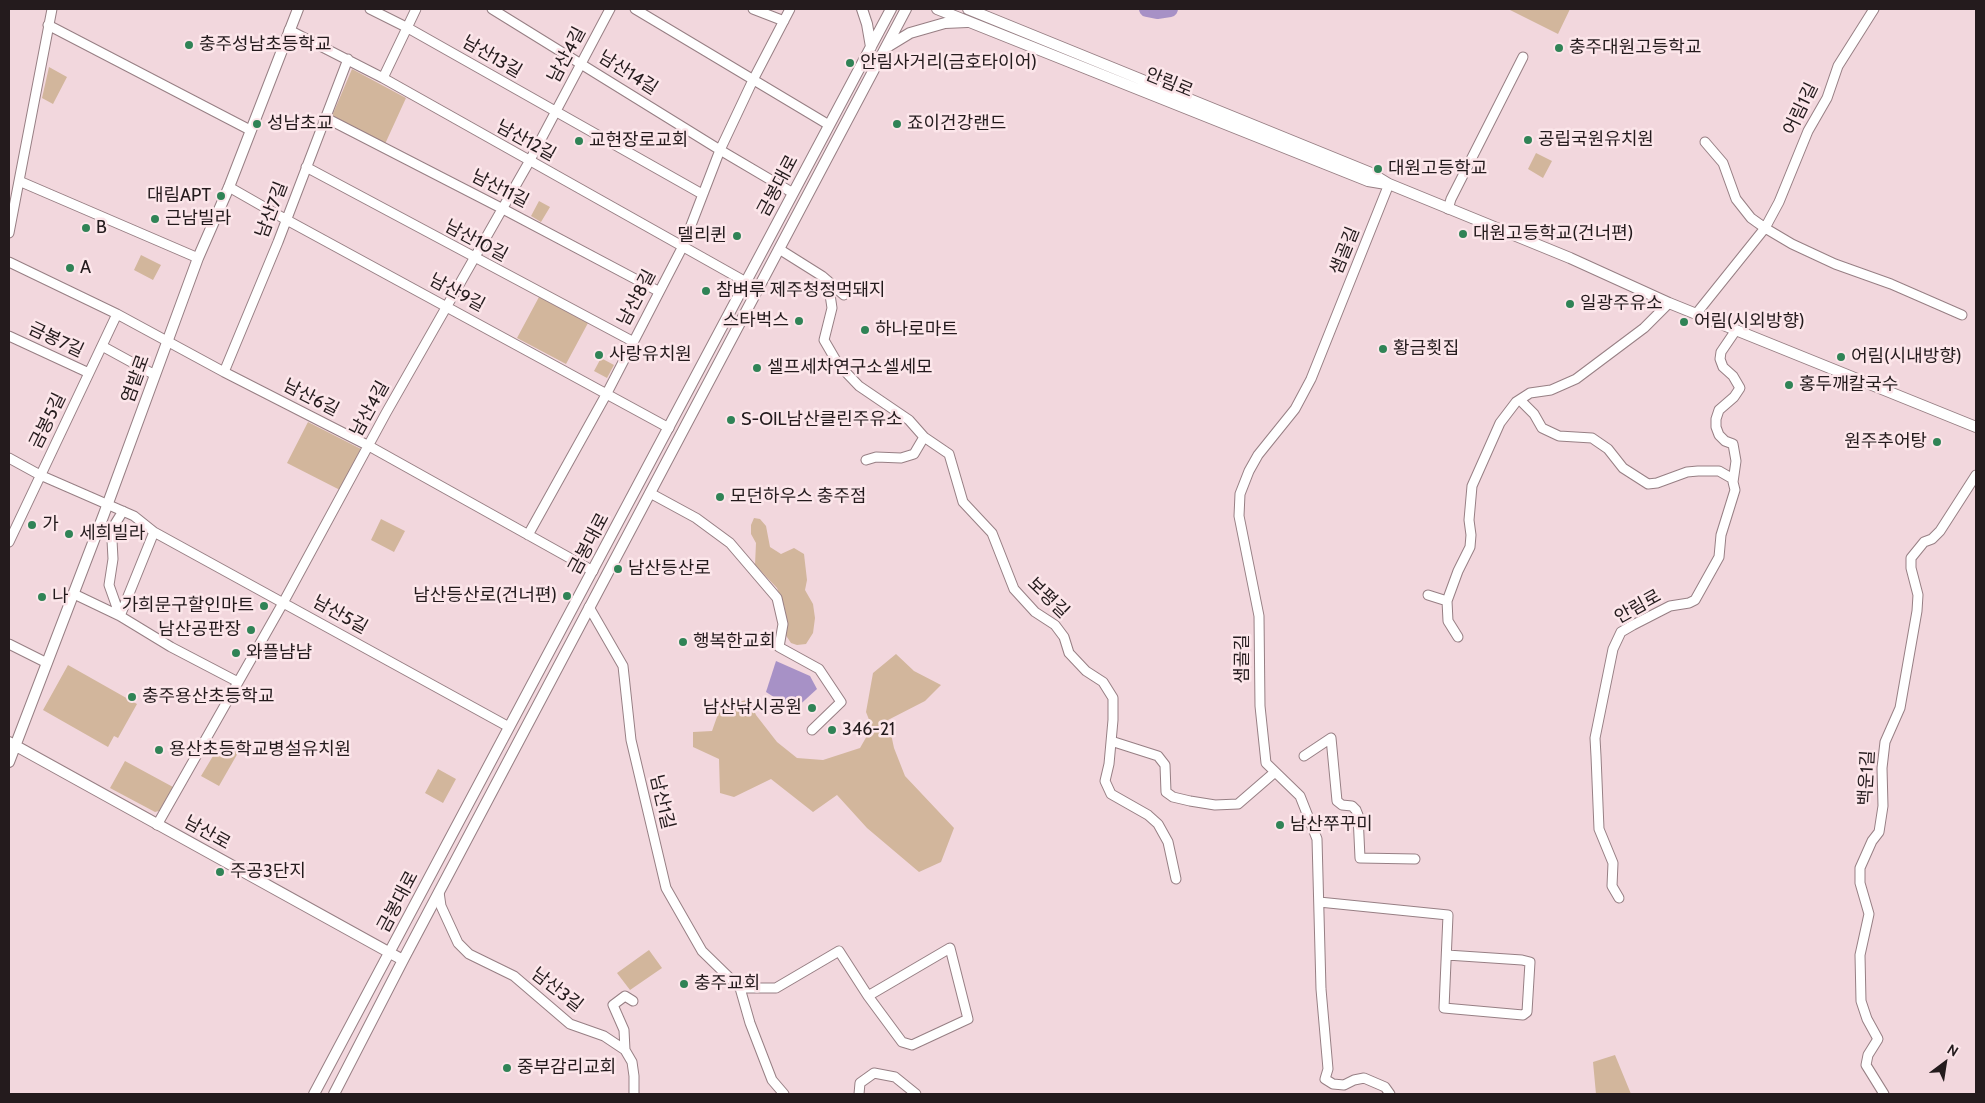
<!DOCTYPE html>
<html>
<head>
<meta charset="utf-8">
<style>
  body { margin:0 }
  #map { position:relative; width:1985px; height:1103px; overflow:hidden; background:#f2d7dd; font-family:Cabin,sans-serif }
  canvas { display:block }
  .frame { position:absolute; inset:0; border:10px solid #241b1d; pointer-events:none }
  .north { position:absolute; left:1920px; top:1038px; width:50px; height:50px; -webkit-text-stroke:4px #fce6ea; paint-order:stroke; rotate:31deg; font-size:14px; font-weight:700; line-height:20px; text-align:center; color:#241b1d }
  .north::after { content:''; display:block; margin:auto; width:18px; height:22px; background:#241b1d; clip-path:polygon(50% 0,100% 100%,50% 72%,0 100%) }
</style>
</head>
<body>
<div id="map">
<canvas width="1985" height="1103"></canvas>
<div class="frame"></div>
<div class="north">N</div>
</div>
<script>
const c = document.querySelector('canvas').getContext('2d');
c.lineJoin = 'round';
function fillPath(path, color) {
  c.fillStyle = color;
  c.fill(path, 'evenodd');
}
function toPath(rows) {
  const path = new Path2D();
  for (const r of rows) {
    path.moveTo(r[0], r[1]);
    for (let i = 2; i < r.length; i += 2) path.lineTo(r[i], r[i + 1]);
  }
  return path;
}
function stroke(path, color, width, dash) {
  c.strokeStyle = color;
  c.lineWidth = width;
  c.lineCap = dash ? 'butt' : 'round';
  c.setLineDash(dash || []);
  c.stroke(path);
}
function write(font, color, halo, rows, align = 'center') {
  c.font = font + ' Cabin,"Noto Sans KR",sans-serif';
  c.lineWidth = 5;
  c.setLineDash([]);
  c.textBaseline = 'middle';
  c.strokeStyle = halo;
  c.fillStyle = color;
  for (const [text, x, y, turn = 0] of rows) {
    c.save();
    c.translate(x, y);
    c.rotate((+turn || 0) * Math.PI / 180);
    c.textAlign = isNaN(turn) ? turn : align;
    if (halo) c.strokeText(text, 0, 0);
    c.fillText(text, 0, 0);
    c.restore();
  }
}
fillPath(toPath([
  [1508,9,1570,9,1558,34],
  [49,67,67,77,53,104,42,98],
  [352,69,406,98,385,144,332,116],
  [1536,153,1552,161,1543,178,1528,169],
  [539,201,550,207,541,222,531,216],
  [141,255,161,265,153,280,134,270],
  [539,297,588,323,566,364,517,338],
  [601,358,614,365,607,378,594,371],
  [308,422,361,449,340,490,287,463],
  [754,518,760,519,766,526,770,547,781,554,794,548,804,554,807,580,805,590,813,604,815,618,813,633,806,644,797,645,791,643,785,634,787,620,784,605,777,588,755,565,756,543,751,534,751,525],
  [381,519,405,531,394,552,371,540],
  [896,654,914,671,941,685,925,701,888,720,894,748,905,776,954,828,941,862,919,872,867,828,837,795,813,812,771,779,734,797,720,793,719,759,693,747,693,732,712,731,718,714,729,705,749,699,756,715,777,742,797,758,823,760,860,748,872,727,866,712,873,673],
  [68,665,137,704,118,738,114,736,108,747,43,710],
  [222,741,239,751,219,786,201,776],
  [125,761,173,787,159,811,155,812,110,788],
  [438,769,456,779,443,803,425,793],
  [649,950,662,968,630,990,617,973],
  [1615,1055,1631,1094,1596,1094,1593,1062]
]), '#d2b69c');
fillPath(toPath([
  [776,661,810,676,817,689,794,710,766,692]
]), '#a791c6');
stroke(toPath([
  [1147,9,1157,11,1170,9]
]), '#a791c6', 16);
const minor = toPath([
  [370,9,408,28,702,194],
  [492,9,720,150,793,193],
  [635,9,829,125],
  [753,9,784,21],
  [48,25,250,130],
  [289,30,383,78,746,282],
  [383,78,416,9],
  [326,118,503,209,658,291],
  [1705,142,1723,163,1736,199,1751,218,1765,228,1792,244,1835,264,1891,284,1962,315],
  [306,167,632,341],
  [19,181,198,258],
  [1389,184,1311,379,1295,409,1258,455,1249,471,1240,494,1239,516,1259,616,1260,706,1266,763,1300,796,1317,839,1321,989,1328,1069,1325,1079,1333,1084,1344,1085,1354,1080,1364,1078,1385,1087,1390,1094],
  [229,187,285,219,669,428],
  [1448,209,1451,199,1523,57],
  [9,233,52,9],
  [779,249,822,276,844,295],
  [9,262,117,314,224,372,369,446,593,571],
  [828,281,832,308,824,340,838,364,859,386,909,420,924,437,949,454,963,502,992,533,1014,589,1035,612,1055,625,1064,637,1069,653,1086,671,1103,682,1113,698,1113,720,1109,764,1105,781,1111,794,1148,815,1158,824,1168,842,1176,879],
  [1696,314,1765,228,1779,202,1808,131,1827,98,1838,66,1874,9],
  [9,336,89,373],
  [102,346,155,375],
  [224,372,278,242,348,59],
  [1520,400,1534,414,1542,428,1559,436,1592,438,1608,449,1623,468,1648,484,1657,483,1687,472,1698,471,1719,471,1733,479],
  [9,458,40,475,134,516,154,532,509,727],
  [866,460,876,457,901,458,914,454,924,437],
  [650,493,696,518,730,543,777,598,783,624,779,647,819,669,841,702,812,730],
  [528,535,607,393,683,246,720,150,753,80,790,9],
  [9,542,117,314],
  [74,594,120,616,171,647,238,682],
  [1428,595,1447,601],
  [589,607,623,666,631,740,666,888,702,951,740,988,750,1023,772,1080,784,1094],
  [120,616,109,585,113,559,112,540,115,524,123,511],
  [120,616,154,532],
  [1458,637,1448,621,1447,601,1458,571,1470,547,1471,535,1469,520,1472,486,1500,423,1516,402,1530,393,1551,390,1576,379,1644,328,1669,303],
  [9,644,47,663],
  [1111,741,1158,756,1165,765,1166,792,1173,797,1190,801,1215,805,1238,804,1275,772],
  [1304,756,1331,738,1337,801,1342,805,1352,806,1356,810,1358,815,1360,858,1415,859],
  [157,825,283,603,386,413,529,162,610,9],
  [439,892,441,906,458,943,469,954,514,976,570,1024,604,1036,625,1050,624,1030,613,1005,625,996,633,1001],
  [1619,898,1612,886,1613,863,1599,829,1596,756,1595,738,1613,649,1621,632,1633,625,1670,606,1689,603,1695,600,1719,557,1721,535,1735,490,1733,482,1736,461,1733,444,1725,441,1719,435,1716,427,1716,419,1719,410,1734,397,1740,388,1733,376,1723,367,1720,359,1721,352,1736,330],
  [1319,902,1448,915,1444,1008,1523,1015,1527,1012,1530,962,1522,960,1447,955],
  [740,988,776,988,839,951,868,996,902,1042,912,1045,968,1019,950,948,868,996],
  [625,1050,632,1062,634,1076,634,1094],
  [859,1094,860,1083,874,1073,895,1077,916,1094],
  [1884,1094,1866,1065,1868,1055,1878,1039,1867,1019,1861,1001,1860,955,1869,914,1860,883,1860,868,1872,841,1879,832,1883,806,1882,768,1885,742,1900,708,1917,611,1918,595,1911,568,1911,558,1924,542,1932,539,1940,531,1976,475]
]);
const tertiary = toPath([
  [862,9,867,24,871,47],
  [937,9,1368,181,1386,184],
  [968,9,1371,173,1389,184,1570,258,1669,303,1976,427],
  [887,47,910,33,945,23,967,22],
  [9,742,403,960],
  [9,762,104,514,198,258,229,187,298,9],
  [314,1094,891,9],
  [334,1094,403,960,906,9]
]);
stroke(minor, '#977f84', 11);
stroke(tertiary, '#977f84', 12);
stroke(minor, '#fff', 9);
stroke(tertiary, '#fff', 10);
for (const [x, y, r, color] of [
  [189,45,5,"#308356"],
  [1559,48,5,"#308356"],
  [850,63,5,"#308356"],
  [257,124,5,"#308356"],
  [897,124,5,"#308356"],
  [1528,140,5,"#308356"],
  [579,141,5,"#308356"],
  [1378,169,5,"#308356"],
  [221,196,5,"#308356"],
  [155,219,5,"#308356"],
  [86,228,5,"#308356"],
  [1463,234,5,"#308356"],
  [737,236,5,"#308356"],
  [70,268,5,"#308356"],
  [706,291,5,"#308356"],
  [1570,304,5,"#308356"],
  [799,321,5,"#308356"],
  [1684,322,5,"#308356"],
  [865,330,5,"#308356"],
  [1383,349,5,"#308356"],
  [599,355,5,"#308356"],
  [1841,357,5,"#308356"],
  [757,368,5,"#308356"],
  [1789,385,5,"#308356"],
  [731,420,5,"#308356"],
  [1937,442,5,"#308356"],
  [720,497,5,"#308356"],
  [32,525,5,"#308356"],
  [69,534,5,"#308356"],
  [618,569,5,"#308356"],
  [567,596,5,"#308356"],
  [42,597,5,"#308356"],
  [264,606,5,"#308356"],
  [251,630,5,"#308356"],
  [683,642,5,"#308356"],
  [236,653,5,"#308356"],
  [132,697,5,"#308356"],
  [812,708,5,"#308356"],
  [832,730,5,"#308356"],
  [159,750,5,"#308356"],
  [1280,825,5,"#308356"],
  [220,872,5,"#308356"],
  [684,984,5,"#308356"],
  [507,1068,5,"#308356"]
]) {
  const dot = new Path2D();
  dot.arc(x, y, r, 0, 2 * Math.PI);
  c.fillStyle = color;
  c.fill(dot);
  stroke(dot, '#fce6ea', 2);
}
write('18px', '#241b1d', '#fce6ea', [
  ["충주성남초등학교",199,45],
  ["충주대원고등학교",1569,48],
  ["안림사거리(금호타이어)",860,63],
  ["성남초교",267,124],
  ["죠이건강랜드",907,124],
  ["공립국원유치원",1538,140],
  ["교현장로교회",589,141],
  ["대원고등학교",1388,169],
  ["대림APT",211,196,"right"],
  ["근남빌라",165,219],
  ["B",96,228],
  ["대원고등학교(건너편)",1473,234],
  ["델리퀸",727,236,"right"],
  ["A",80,268],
  ["참벼루 제주청정먹돼지",716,291],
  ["일광주유소",1580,304],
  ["스타벅스",789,321,"right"],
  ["어림(시외방향)",1694,322],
  ["하나로마트",875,330],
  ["황금횟집",1393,349],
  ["사랑유치원",609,355],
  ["어림(시내방향)",1851,357],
  ["셀프세차연구소셀세모",767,368],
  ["홍두깨칼국수",1799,385],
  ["S-OIL남산클린주유소",741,420],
  ["원주추어탕",1927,442,"right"],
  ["모던하우스 충주점",730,497],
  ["가",42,525],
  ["세희빌라",79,534],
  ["남산등산로",628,569],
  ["남산등산로(건너편)",557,596,"right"],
  ["나",52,597],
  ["가희문구할인마트",254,606,"right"],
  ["남산공판장",241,630,"right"],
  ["행복한교회",693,642],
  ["와플냠냠",246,653],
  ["충주용산초등학교",142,697],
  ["남산낚시공원",802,708,"right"],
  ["346-21",842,730],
  ["용산초등학교병설유치원",169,750],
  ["남산쭈꾸미",1290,825],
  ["주공3단지",230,872],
  ["충주교회",694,984],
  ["중부감리교회",517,1068]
], 'left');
write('18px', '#241b1d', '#fce6ea', [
  ["남산4길",567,55,-62],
  ["남산13길",492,57,30],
  ["남산14길",628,73,32],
  ["안림로",1169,83,22],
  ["어림1길",1801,109,-64],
  ["남산12길",526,141,29],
  ["금봉대로",778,186,-62],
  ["남산11길",500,189,27],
  ["남산7길",272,210,-69],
  ["남산10길",476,241,28],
  ["샘골길",1345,251,-68],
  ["남산9길",457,293,28],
  ["남산8길",637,298,-62],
  ["금봉7길",56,340,25],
  ["염밭로",136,379,-70],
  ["남산6길",311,398,27],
  ["남산4길",370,409,-61],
  ["금봉5길",48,421,-64],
  ["금봉대로",589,544,-62],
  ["보평길",1048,598,44],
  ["안림로",1638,607,-29],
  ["남산5길",340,615,29],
  ["샘골길",1243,659,-90],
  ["백운1길",1867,778,-87],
  ["남산1길",662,802,77],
  ["남산로",207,833,29],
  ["금봉대로",398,902,-62],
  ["남산3길",557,990,38]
]);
</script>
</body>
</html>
